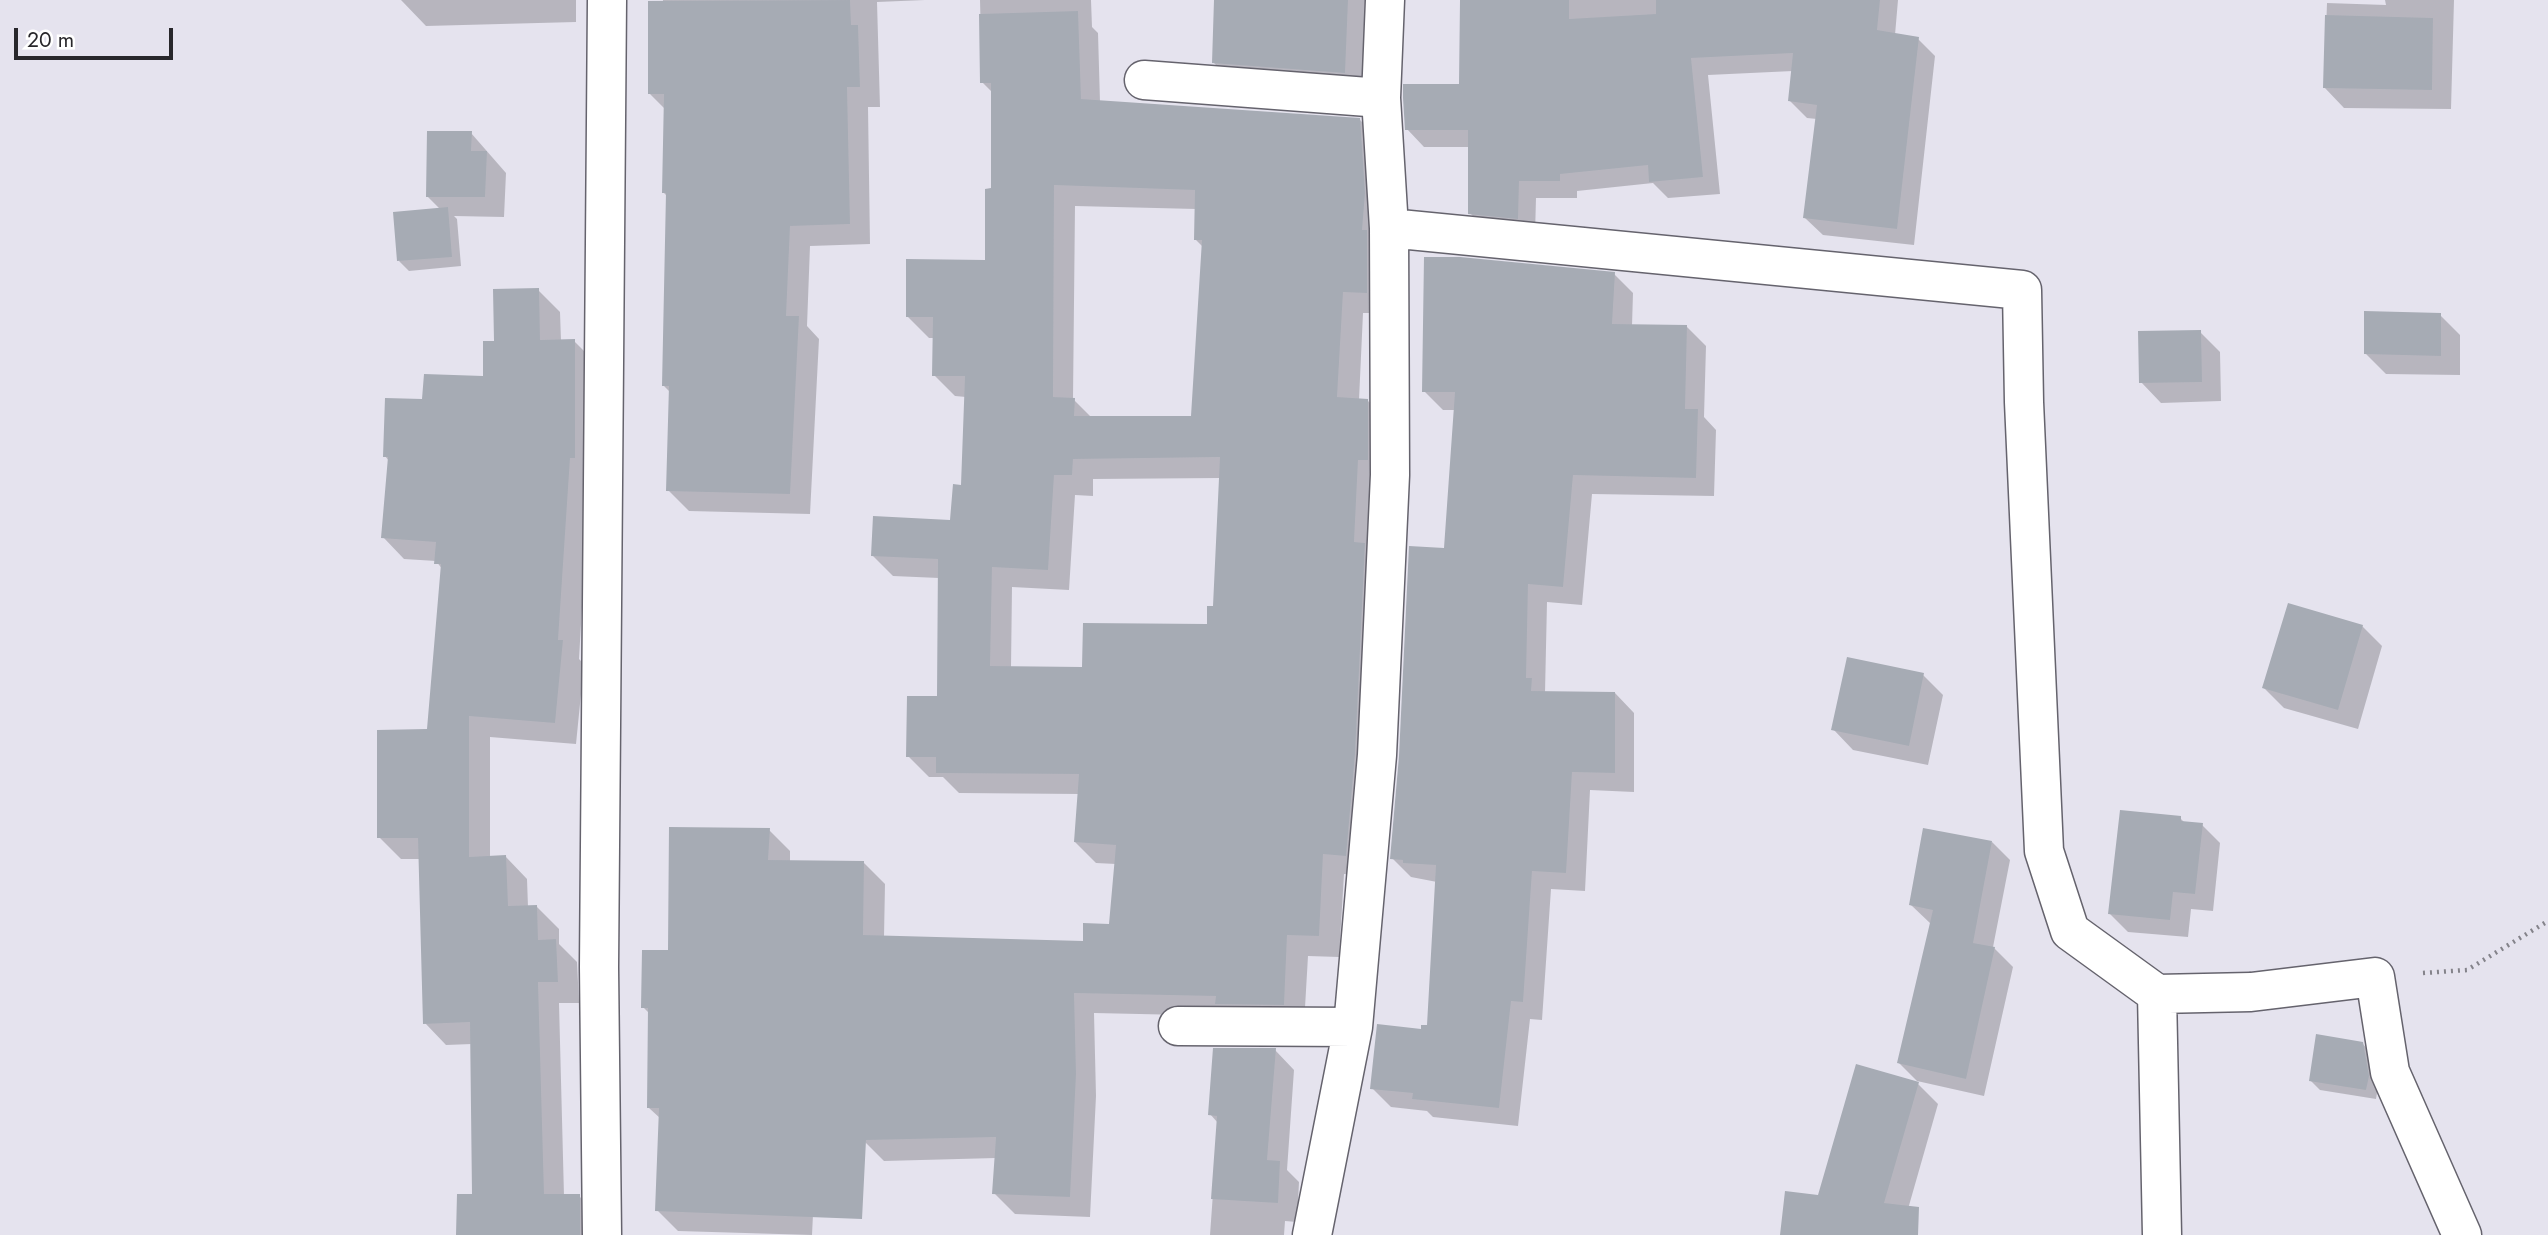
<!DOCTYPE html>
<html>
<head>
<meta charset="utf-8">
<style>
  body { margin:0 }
  #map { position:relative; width:2548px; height:1235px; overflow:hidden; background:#e5e3ee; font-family:Jost,sans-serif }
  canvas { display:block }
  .scale { position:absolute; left:14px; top:28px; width:159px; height:32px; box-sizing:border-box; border:4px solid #28272b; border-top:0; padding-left:9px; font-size:21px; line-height:24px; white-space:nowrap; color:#28272b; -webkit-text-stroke:5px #fff; paint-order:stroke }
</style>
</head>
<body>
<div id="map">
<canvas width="2548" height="1235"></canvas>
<div class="scale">20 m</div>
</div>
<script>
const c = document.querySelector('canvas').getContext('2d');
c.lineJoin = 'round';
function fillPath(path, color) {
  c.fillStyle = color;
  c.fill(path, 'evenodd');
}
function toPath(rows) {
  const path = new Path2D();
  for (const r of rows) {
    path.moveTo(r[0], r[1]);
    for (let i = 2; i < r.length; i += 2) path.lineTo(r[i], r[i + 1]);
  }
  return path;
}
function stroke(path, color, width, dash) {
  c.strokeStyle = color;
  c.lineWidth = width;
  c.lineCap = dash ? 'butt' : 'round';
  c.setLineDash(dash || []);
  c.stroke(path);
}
fillPath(toPath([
  [401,0,576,0,576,22,426,26],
  [663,0,925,0,877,2,880,107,868,107,870,244,810,246,807,326,819,339,810,514,689,511,668,490,670,392,664,386,667,196,664,193,665,109,650,94],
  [980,0,1091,0,1092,27,1098,33,1100,102,1360,120,1381,141,1388,313,1363,313,1359,400,1367,400,1388,421,1367,876,1344,874,1339,957,1308,956,1304,1025,1229,1016,1094,1013,1096,1096,1090,1217,1015,1214,994,1193,996,1158,884,1161,863,1140,820,1071,812,1235,678,1231,657,1210,661,1119,649,1108,649,1013,643,1007,669,952,769,830,790,851,790,862,864,863,885,884,884,937,1084,943,1110,926,1116,864,1096,863,1075,842,1079,794,959,793,943,777,929,777,908,756,939,698,939,578,893,576,872,555,952,522,963,486,966,397,955,396,934,375,935,338,929,338,908,317,987,262,993,190,993,93,982,82],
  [1075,206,1196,209,1195,239,1203,247,1192,418,1092,418,1073,399],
  [1221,478,1214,608,1208,626,1084,669,1011,668,1012,587,1069,590,1075,495,1093,496,1093,479],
  [1216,0,1365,0,1362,90,1231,80,1214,63],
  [1462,0,1898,0,1895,35,1918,39,1935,56,1914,245,1823,235,1805,218,1817,119,1807,118,1790,101,1793,71,1708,75,1720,194,1668,198,1653,183,1577,191,1577,198,1536,198,1535,235,1487,231,1470,213,1470,147,1424,147,1407,129,1461,86],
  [2385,0,2454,0,2451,109,2344,108,2324,87,2327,3,2386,5],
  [471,133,506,173,504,217,454,216,457,219,461,266,409,271,399,261,441,210,427,196],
  [1614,274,1633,293,1632,326,1687,327,1706,346,1704,417,1716,430,1714,496,1592,494,1582,605,1547,602,1545,693,1615,693,1634,713,1634,792,1590,790,1585,891,1551,889,1542,1020,1530,1019,1518,1126,1433,1117,1427,1111,1391,1107,1372,1088,1428,1027,1437,882,1411,877,1392,858,1446,550,1456,410,1443,410,1424,391],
  [538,290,560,312,561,341,574,341,596,363,579,659,584,664,576,744,490,737,490,858,506,857,527,879,528,907,537,907,559,929,559,944,577,962,579,1003,559,1003,564,1196,579,1196,601,1218,601,1235,458,1235,474,1195,472,1044,446,1045,425,1023,421,859,401,859,379,837,428,731,443,570,436,561,404,559,383,537,389,461,385,456,424,401,485,378,496,343],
  [2440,315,2460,335,2460,375,2386,374,2365,353],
  [2200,332,2220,352,2221,401,2161,403,2141,382],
  [2362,626,2382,646,2358,729,2284,708,2264,688],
  [1923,675,1943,695,1928,765,1853,750,1833,729],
  [2180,818,2186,824,2202,825,2220,843,2213,911,2191,909,2188,937,2128,932,2110,914],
  [1992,842,2010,860,1993,947,2013,967,1984,1096,1917,1081,1899,1063,1931,924,1911,905],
  [2362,1043,2372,1054,2378,1087,2376,1099,2320,1090,2310,1080],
  [1275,1050,1294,1070,1287,1170,1299,1182,1297,1222,1285,1221,1284,1235,1210,1235,1218,1123,1210,1114],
  [1918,1084,1938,1104,1906,1216,1915,1235,1781,1235,1819,1197]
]), '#0003');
fillPath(toPath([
  [850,0,851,25,858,25,860,87,847,87,850,224,790,226,786,316,799,316,790,494,666,491,669,386,662,386,666,193,662,193,664,94,648,94,648,1],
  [1214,0,1348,0,1345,73,1212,63],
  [1460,0,1569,0,1569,19,1656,14,1656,0,1880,0,1877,30,1919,37,1897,229,1803,218,1817,105,1788,101,1793,53,1691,58,1703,177,1649,182,1648,165,1560,174,1560,181,1519,181,1518,219,1468,214,1468,130,1405,130,1403,98,1403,84,1459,84],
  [1078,11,1081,99,1360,118,1365,193,1362,230,1367,230,1367,293,1343,292,1337,397,1368,399,1368,460,1358,460,1354,542,1365,543,1355,754,1346,856,1323,854,1319,936,1287,935,1284,1005,1215,1004,1216,996,1074,993,1076,1074,1070,1197,992,1194,996,1137,866,1140,862,1219,655,1211,659,1108,647,1108,648,1008,641,1008,642,950,668,950,669,827,770,828,768,860,864,861,863,935,1083,941,1083,923,1109,924,1116,845,1074,842,1079,774,936,773,936,757,906,757,907,696,937,696,938,559,871,556,873,516,950,520,953,484,961,485,965,376,932,376,933,317,906,317,906,259,985,260,985,189,991,188,991,83,980,83,979,14],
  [1054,185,1195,190,1194,240,1202,240,1191,416,1074,416,1075,398,1053,397],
  [1220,457,1213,606,1207,606,1207,624,1083,623,1082,667,990,666,992,567,1048,570,1054,475,1072,475,1073,459],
  [2325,15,2433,18,2432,90,2323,88],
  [427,131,472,131,471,151,487,151,485,197,426,197],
  [448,207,452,257,397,261,393,212],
  [1424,257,1460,257,1615,272,1612,324,1687,325,1685,409,1698,409,1696,478,1573,475,1563,587,1528,584,1526,678,1532,678,1531,691,1615,692,1615,773,1572,772,1566,873,1532,871,1523,1002,1511,1001,1499,1108,1412,1099,1413,1093,1370,1089,1377,1024,1421,1029,1421,1025,1427,1025,1436,865,1403,863,1403,860,1390,859,1399,756,1409,546,1444,548,1455,392,1422,392],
  [539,288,540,340,575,339,575,458,570,458,558,640,563,640,555,723,469,716,469,857,506,855,508,906,537,905,538,940,556,939,558,982,538,982,544,1194,580,1194,580,1235,456,1235,457,1194,472,1194,470,1022,423,1024,418,838,377,838,377,730,427,729,441,564,434,564,436,542,381,538,388,457,383,457,385,398,422,399,424,374,483,376,483,341,494,341,493,289],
  [2364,311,2441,313,2441,356,2364,354],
  [2201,330,2202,382,2139,383,2138,331],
  [2288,603,2363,625,2338,710,2262,688],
  [1847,657,1924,673,1909,746,1831,730],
  [2120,810,2181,816,2181,821,2203,823,2195,894,2173,892,2170,920,2108,914],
  [1923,828,1992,841,1973,943,1995,947,1966,1079,1897,1063,1933,910,1909,905],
  [2316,1034,2363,1042,2369,1076,2366,1090,2309,1081],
  [1213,1048,1276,1048,1267,1160,1280,1161,1278,1203,1211,1199,1217,1116,1208,1115],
  [1856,1064,1919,1082,1884,1203,1919,1207,1918,1235,1780,1235,1785,1191,1818,1195]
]), '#a6abb4');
const street = toPath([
  [1144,80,1381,98],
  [1389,228,2022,290,2024,402,2044,851,2070,931,2157,994,2251,992,2375,977,2390,1072,2462,1235],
  [2157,994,2162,1235],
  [1178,1026,1353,1027],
  [602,1235,599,967,607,0],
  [1312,1235,1353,1027,1377,755,1390,475,1389,228,1381,98,1385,0]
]);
stroke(street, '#65636d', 41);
stroke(toPath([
  [2423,973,2467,970,2548,921]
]), '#84838a', 4.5, [2, 5]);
stroke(street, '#fff', 38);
</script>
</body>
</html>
